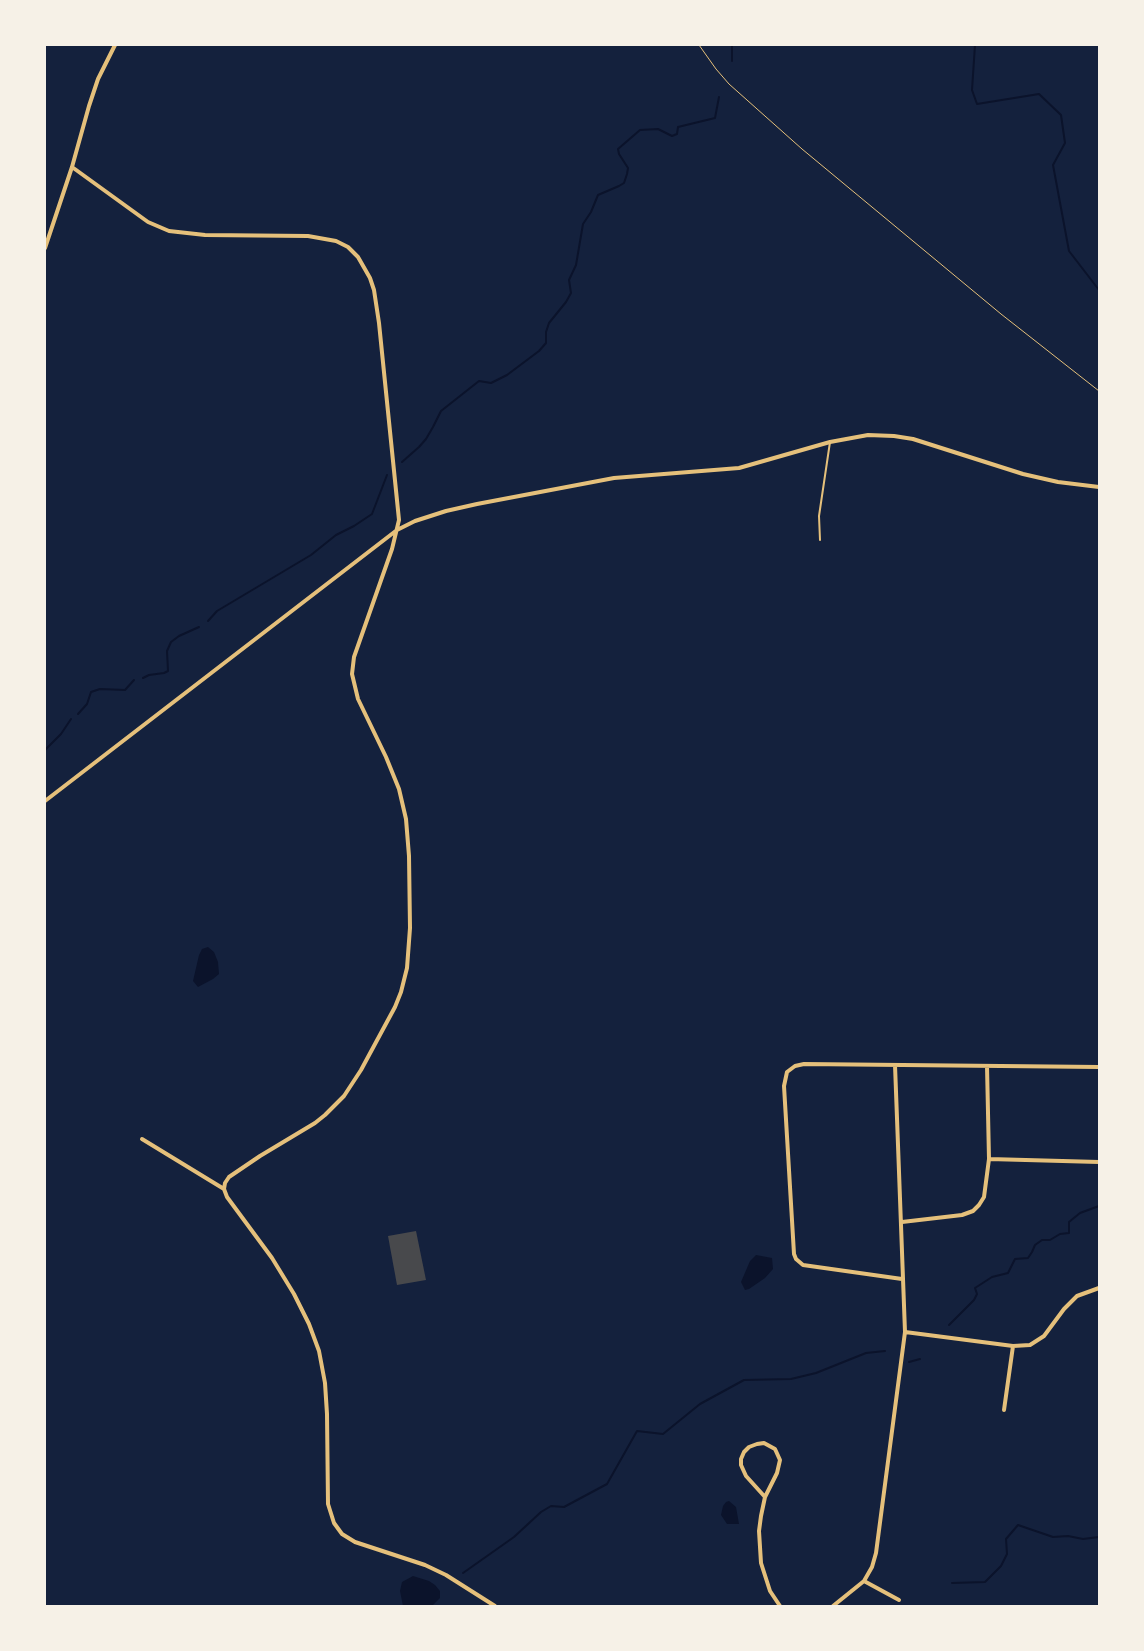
<!DOCTYPE html>
<html>
<head>
<meta charset="utf-8">
<style>
  body { margin:0 }
  #map { position:relative; width:1144px; height:1651px; overflow:hidden; background:#14213d; font-family:"IBM Plex Sans",sans-serif }
  canvas { display:block }
  .frame { position:absolute; inset:0; border:46px solid #f6f1e7; pointer-events:none }
</style>
</head>
<body>
<div id="map">
<canvas width="1144" height="1651"></canvas>
<div class="frame"></div>
</div>
<script>
const c = document.querySelector('canvas').getContext('2d');
c.lineJoin = 'round';
function fillPath(path, color) {
  c.fillStyle = color;
  c.fill(path, 'evenodd');
}
function toPath(rows) {
  const path = new Path2D();
  for (const r of rows) {
    path.moveTo(r[0], r[1]);
    for (let i = 2; i < r.length; i += 2) path.lineTo(r[i], r[i + 1]);
  }
  return path;
}
function stroke(path, color, width, dash) {
  c.strokeStyle = color;
  c.lineWidth = width;
  c.lineCap = dash ? 'butt' : 'round';
  c.setLineDash(dash || []);
  c.stroke(path);
}
fillPath(toPath([
  [208,947,214,952,218,962,219,974,213,979,198,987,193,981,199,955,202,949],
  [756,1255,772,1258,773,1269,765,1278,749,1289,745,1290,741,1282,750,1261],
  [729,1501,736,1507,739,1524,727,1524,721,1515,723,1506,726,1502],
  [413,1576,429,1581,435,1585,440,1591,440,1598,432,1606,403,1606,400,1591,402,1582]
]), '#0b132b');
stroke(toPath([
  [975,45,972,90,977,104,1039,94,1061,115,1065,143,1053,165,1069,251,1099,290],
  [732,61,732,45],
  [402,462,419,447,426,439,433,427,441,411,479,381,491,383,507,375,539,351,546,343,546,332,549,323,566,302,571,293,569,280,576,265,583,224,591,212,598,195,619,186,624,183,627,174,628,168,619,154,618,149,640,130,658,129,672,136,677,134,678,127,715,118,719,97],
  [208,621,217,611,311,555,336,535,354,526,372,514,387,475],
  [143,678,149,675,164,673,168,671,167,651,171,642,179,636,199,627],
  [78,714,87,704,91,692,100,689,125,690,134,680],
  [45,750,61,734,71,719],
  [949,1325,974,1300,977,1294,975,1288,992,1277,1008,1273,1015,1259,1028,1258,1032,1252,1035,1245,1042,1240,1050,1240,1060,1234,1069,1233,1069,1222,1080,1213,1099,1206],
  [909,1362,920,1359],
  [463,1573,514,1537,541,1512,551,1506,564,1507,607,1484,637,1431,663,1434,700,1404,744,1380,791,1379,816,1373,866,1353,885,1351],
  [952,1583,985,1582,1001,1566,1007,1554,1006,1539,1018,1525,1053,1537,1068,1536,1083,1539,1099,1537]
]), '#0b132b', 2);
fillPath(toPath([
  [416,1231,426,1280,397,1285,388,1236]
]), '#48494c');
stroke(toPath([
  [699,45,716,69,729,84,802,149,1001,314,1099,391]
]), '#e5c07b', 1);
stroke(toPath([
  [820,540,819,516,830,442]
]), '#e5c07b', 2);
stroke(toPath([
  [72,167,148,222,169,231,205,235,308,236,336,241,348,247,358,257,370,278,374,290,379,323,399,520,392,549,354,657,352,674,358,699,386,757,399,789,406,819,409,856,410,928,407,968,401,992,395,1007,361,1070,344,1096,325,1115,315,1123,260,1156,229,1177,225,1183,224,1189,227,1197,272,1258,294,1294,309,1324,319,1351,325,1383,327,1414,328,1504,334,1523,342,1534,355,1542,425,1565,446,1575,495,1606],
  [45,248,72,167,89,106,98,79,115,45],
  [45,801,397,530,415,521,446,511,477,504,614,478,739,468,830,442,868,435,894,436,913,439,1023,474,1058,482,1099,487],
  [142,1139,224,1189],
  [989,1159,1099,1162],
  [902,1222,962,1215,973,1211,979,1205,984,1197,989,1159,987,1066],
  [902,1279,803,1265,796,1259,794,1254,784,1086,787,1072,795,1066,804,1064,1099,1067],
  [905,1332,1013,1346,1030,1345,1044,1336,1064,1309,1077,1296,1099,1288],
  [1004,1410,1013,1346],
  [764,1443,775,1449,780,1460,777,1473,765,1497,746,1476,741,1465,741,1459,744,1452,749,1447,757,1444,764,1443],
  [765,1497,761,1516,759,1531,761,1563,770,1591,780,1606],
  [864,1581,899,1600],
  [833,1606,864,1581,872,1567,876,1553,905,1332,895,1065]
]), '#e5c07b', 4);
</script>
</body>
</html>
